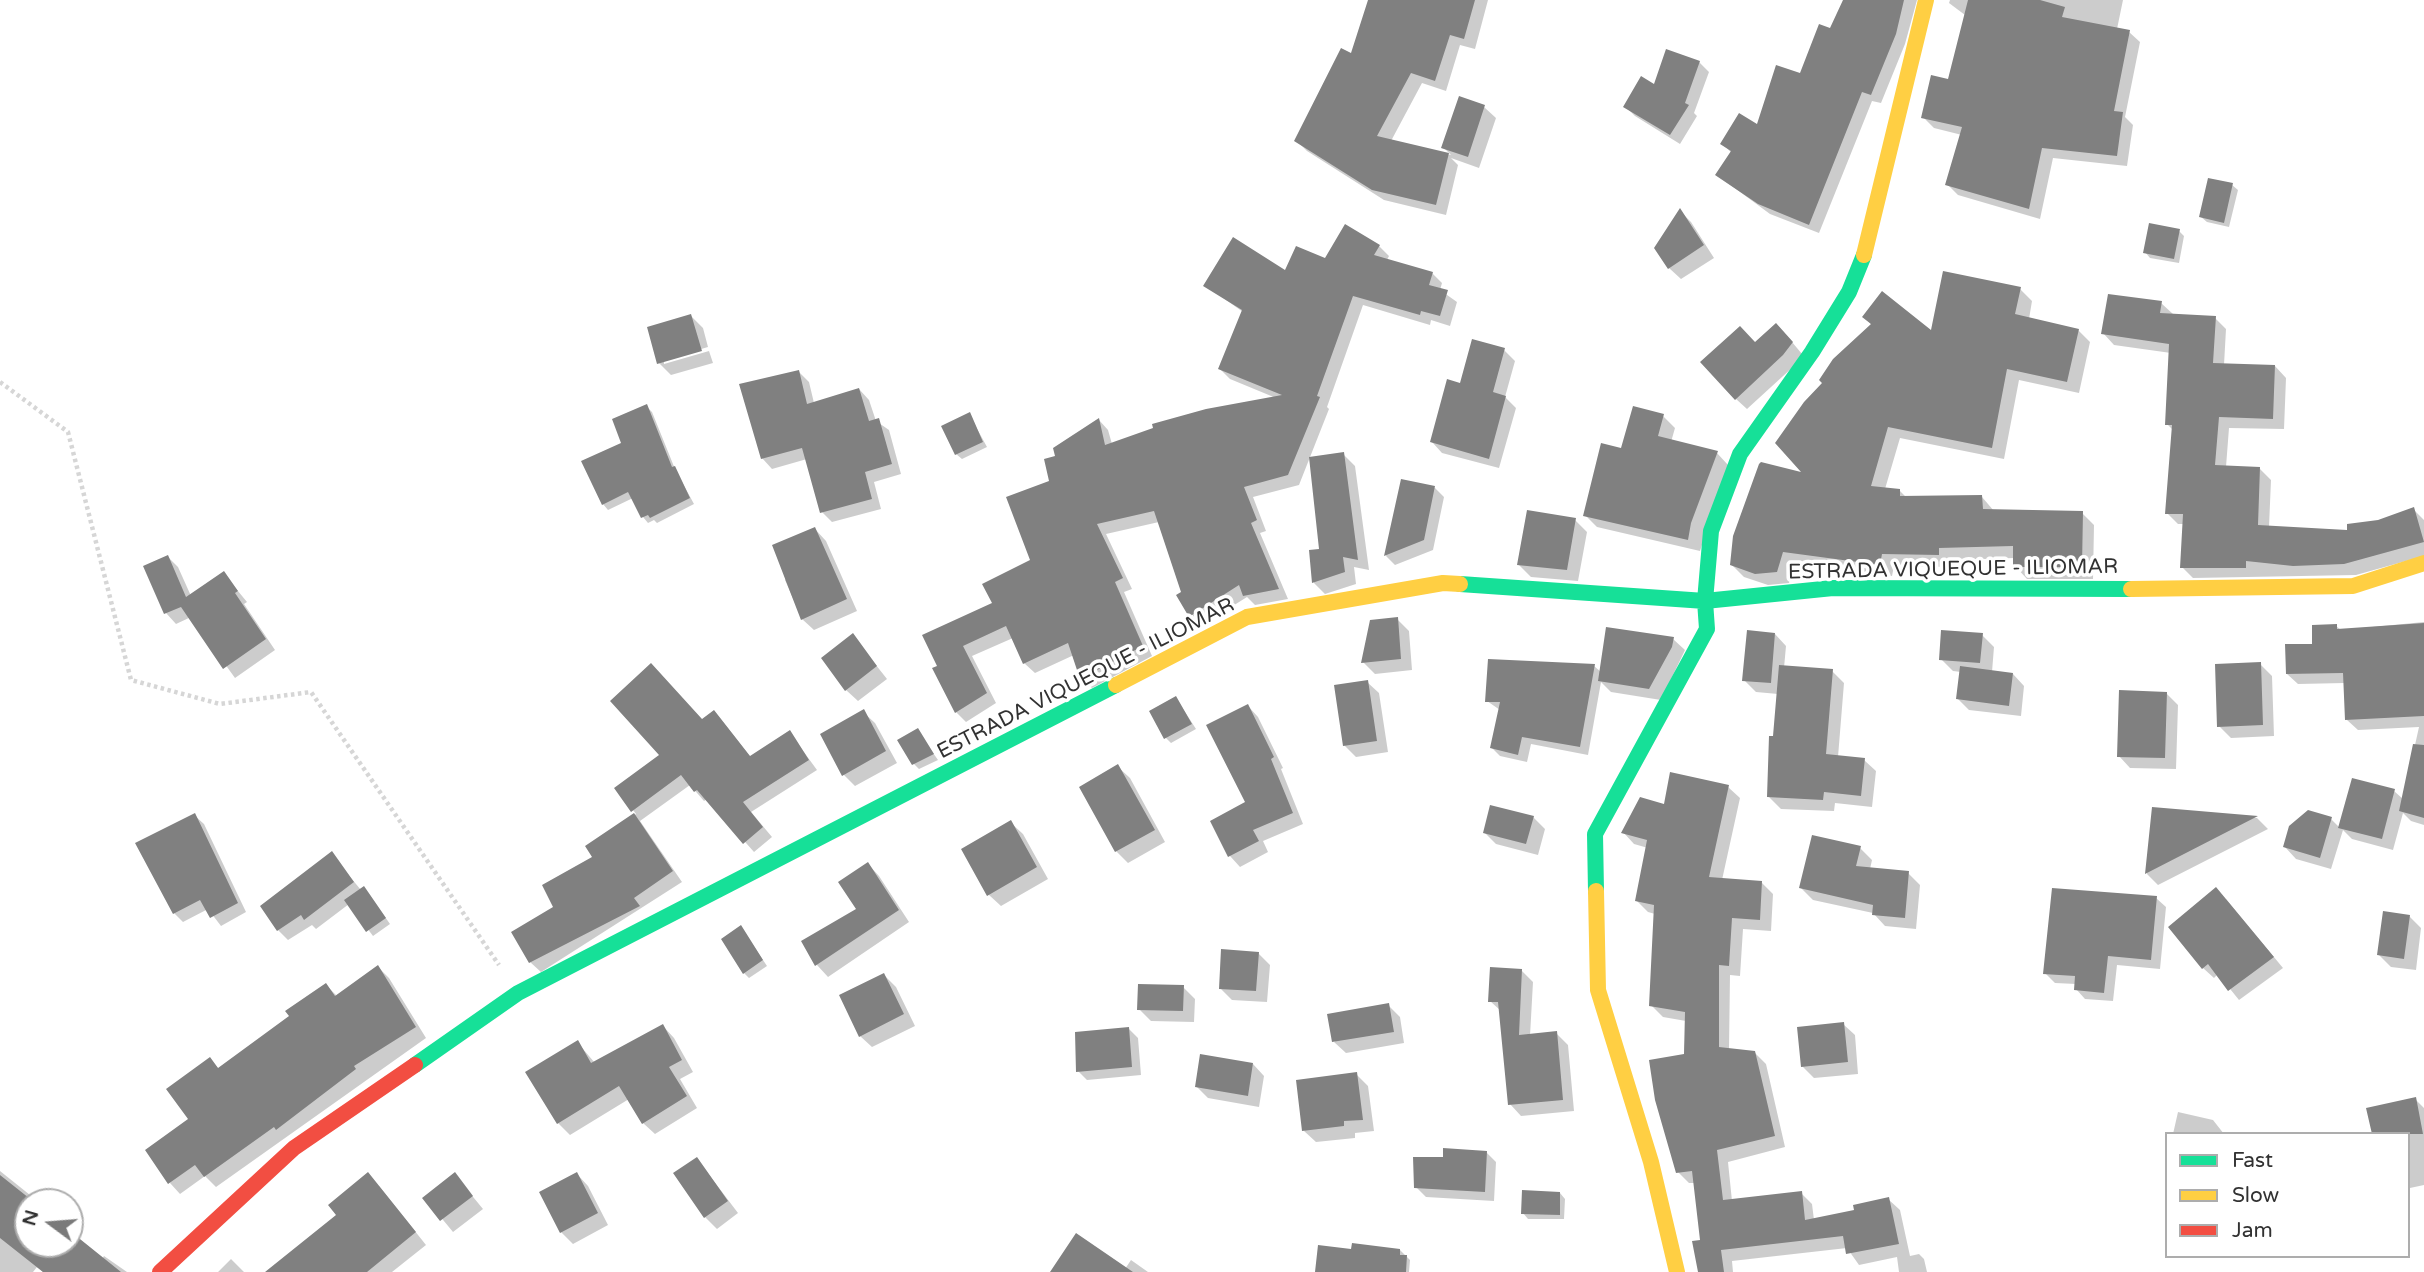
<!DOCTYPE html>
<html>
<head>
<meta charset="utf-8">
<style>
  body { margin:0 }
  #map { position:relative; width:2424px; height:1272px; overflow:hidden; background:#fff; font-family:"Varela Round",sans-serif }
  canvas { display:block }
  .legend { position:absolute; left:2165px; top:1132px; width:245px; height:126px; box-sizing:border-box; background:#fff; border:2px solid #adadad; margin:0; padding:9px 12px; list-style:none; font-size:21px; color:#323232 }
  .legend li { display:flex; align-items:center; gap:14px; height:35px }
  .legend b { width:35px; border:2px solid #adadad }
  .north { position:absolute; left:14px; top:1188px; width:70px; height:70px; box-sizing:border-box; background:#fff; border:2px solid #adadad; border-radius:50%; rotate:286deg; font-size:19px; font-weight:700; line-height:28px; text-align:center; color:#323232 }
  .north::after { content:''; display:block; margin:auto; width:24px; height:32px; background:#7a7a7a; clip-path:polygon(50% 0,100% 100%,50% 72%,0 100%) }
</style>
</head>
<body>
<div id="map">
<canvas width="2424" height="1272"></canvas>
<ul class="legend">
<li><b style="height:9px;background:#16e098"></b>Fast</li>
<li><b style="height:9px;background:#ffcf43"></b>Slow</li>
<li><b style="height:9px;background:#f24e42"></b>Jam</li>
</ul>
<div class="north">N</div>
</div>
<script>
const c = document.querySelector('canvas').getContext('2d');
c.lineJoin = 'round';
function fillPath(path, color) {
  c.fillStyle = color;
  c.fill(path, 'evenodd');
}
function toPath(rows) {
  const path = new Path2D();
  for (const r of rows) {
    path.moveTo(r[0], r[1]);
    for (let i = 2; i < r.length; i += 2) path.lineTo(r[i], r[i + 1]);
  }
  return path;
}
function stroke(path, color, width, dash) {
  c.strokeStyle = color;
  c.lineWidth = width;
  c.lineCap = dash ? 'butt' : 'round';
  c.setLineDash(dash || []);
  c.stroke(path);
}
function write(font, color, halo, rows, align = 'center') {
  c.font = font + ' "Varela Round",sans-serif';
  c.lineWidth = 7;
  c.setLineDash([]);
  c.textBaseline = 'middle';
  c.strokeStyle = halo;
  c.fillStyle = color;
  for (const [text, x, y, turn = 0] of rows) {
    c.save();
    c.translate(x, y);
    c.rotate((+turn || 0) * Math.PI / 180);
    c.textAlign = isNaN(turn) ? turn : align;
    if (halo) c.strokeText(text, 0, 0);
    c.fillText(text, 0, 0);
    c.restore();
  }
}
fillPath(toPath([
  [1369,0,1488,0,1475,49,1460,45,1446,91,1422,83,1391,141,1451,155,1443,147,1484,107,1496,118,1479,168,1451,158,1458,165,1446,215,1384,200,1307,151,1297,141,1352,56],
  [1845,0,1917,0,1905,44,1881,103,1872,101,1819,233,1770,214,1717,175,1732,153,1722,144,1758,126,1801,75,1830,30],
  [1950,0,2123,0,2117,29,2129,32,2140,42,2125,117,2133,125,2127,166,2053,158,2040,219,1958,195,1947,184,1962,135,1934,128,1923,117,1949,81,1965,15,1949,3],
  [1699,62,1709,72,1694,113,1697,116,1680,144,1635,116,1625,106],
  [2232,185,2238,190,2229,227,2207,222,2201,217],
  [1680,211,1691,222,1714,258,1681,279,1669,268],
  [2179,231,2184,236,2179,263,2150,258,2145,252],
  [1379,246,1389,256,1387,260,1432,273,1442,283,1440,290,1457,302,1450,326,1431,320,1430,325,1363,305,1327,407,1329,409,1299,485,1253,497,1266,531,1260,533,1288,599,1255,605,1247,597,1201,626,1178,596,1183,593,1159,522,1106,534,1132,589,1124,592,1152,656,1092,688,1081,678,1074,655,1035,673,1024,663,1013,638,972,656,996,703,966,722,956,712,939,667,1033,561,1057,458,1099,420,1108,430,1112,444,1276,398,1230,379,1220,369,1243,312,1205,285,1286,272],
  [2020,289,2032,301,2029,319,2078,330,2090,342,2079,393,2019,380,2004,459,1900,438,1885,489,1900,491,1907,498,1982,497,1994,511,2082,513,2094,525,2093,579,2027,579,2015,566,2015,558,1951,560,1950,567,1894,566,1892,576,1795,564,1789,583,1768,585,1744,577,1732,565,1807,475,1872,325,1864,317,1932,333],
  [2161,303,2173,314,2215,318,2226,329,2224,365,2275,366,2286,378,2284,429,2229,428,2226,467,2260,469,2271,480,2269,527,2349,531,2413,509,2424,520,2424,556,2356,575,2193,578,2182,567,2184,524,2178,524,2167,513,2173,430,2167,424,2171,353,2114,345,2103,333],
  [691,316,703,328,708,347,664,360,664,364,709,351,713,363,671,375,659,363],
  [1787,336,1802,354,1794,366,1747,409,1736,399,1755,344],
  [1473,341,1504,350,1515,361,1505,397,1516,408,1499,468,1442,453,1432,442,1461,385],
  [799,372,809,382,814,403,859,389,869,400,876,421,889,430,901,474,874,482,881,509,832,522,822,512,807,459,772,469,762,458],
  [647,407,652,412,675,469,694,504,657,523,654,520,648,523,643,517,633,498,608,510,603,504,624,444],
  [969,414,987,447,962,459,956,454],
  [1663,416,1675,428,1671,442,1717,453,1728,465,1700,551,1597,527,1585,515,1622,450],
  [1343,454,1355,466,1369,570,1354,567,1356,584,1325,594,1314,583,1311,552,1321,551],
  [1402,481,1435,488,1444,497,1433,550,1395,565,1386,556],
  [1575,520,1587,532,1578,581,1531,577,1519,565],
  [815,529,826,541,857,611,814,630,802,619,785,580],
  [168,557,178,567,191,596,224,574,247,602,244,604,275,650,235,678,191,617,176,624,166,613,145,567],
  [1397,619,1409,631,1412,670,1375,674,1363,662],
  [2424,622,2424,825,2411,821,2403,813,2393,850,2352,839,2343,830,2331,869,2296,859,2285,847,2331,819,2340,828,2394,791,2403,799,2419,727,2358,730,2347,720,2345,683,2298,684,2287,674,2336,626,2341,630],
  [1775,634,1786,646,1784,668,1832,671,1844,683,1838,757,1864,760,1876,771,1872,807,1835,803,1834,811,1781,809,1769,797,1778,694,1756,692,1744,680],
  [1982,635,1994,647,1992,672,2013,674,2024,686,2021,716,1969,710,1957,698,1961,672,1953,671,1941,659],
  [853,636,887,679,858,701,846,690],
  [1673,639,1685,650,1661,700,1611,692,1601,682,1588,755,1531,744,1527,762,1500,756,1492,748,1500,710,1487,701,1594,666,1601,672],
  [2260,664,2272,676,2274,736,2231,738,2219,726],
  [1367,682,1379,693,1388,752,1356,757,1344,745],
  [2166,693,2178,705,2176,769,2130,768,2119,756],
  [1176,698,1196,729,1171,743,1166,738],
  [1248,706,1258,717,1283,768,1281,769,1303,824,1263,841,1268,852,1240,867,1230,856,1247,803],
  [863,712,875,723,897,763,855,786,844,775],
  [702,721,723,722,751,758,790,733,817,770,751,812,772,837,754,852,707,799,704,801,690,785,640,821,682,882,541,972,530,962,555,908,595,858,588,847,636,814,633,810],
  [917,730,938,760,919,769,914,764],
  [1118,767,1130,778,1165,842,1128,863,1116,851,1081,788],
  [1728,787,1740,798,1722,880,1762,883,1773,894,1771,931,1743,929,1740,976,1730,975,1729,1050,1754,1052,1766,1064,1785,1147,1728,1162,1732,1201,1801,1193,1812,1204,1814,1220,1856,1212,1888,1199,1900,1210,1910,1256,1919,1254,1924,1259,1927,1272,1899,1272,1897,1257,1859,1265,1847,1248,1732,1261,1733,1272,1699,1272,1702,1242,1695,1183,1689,1183,1678,1172,1686,1021,1663,1017,1651,1005,1655,914,1648,912,1637,901,1648,848,1634,844,1623,832,1665,806],
  [2154,809,2257,818,2268,829,2158,885,2147,874],
  [194,815,204,824,246,912,221,926,208,909,183,922,174,913],
  [1533,817,1545,829,1538,855,1496,844,1485,833],
  [1011,823,1023,834,1048,879,1001,906,989,895],
  [1860,848,1872,860,1870,869,1908,873,1920,885,1916,929,1885,926,1873,913,1813,900,1801,888],
  [331,854,361,890,369,894,390,924,373,936,349,904,316,929,312,925,288,940,278,930],
  [868,864,879,876,909,922,828,977,817,965,803,942,859,910],
  [2156,898,2166,907,2160,969,2117,965,2113,1001,2085,999,2076,989,2076,984,2055,983,2045,973],
  [2226,899,2283,968,2239,1000,2218,974,2214,978,2203,968,2170,927],
  [2409,916,2421,928,2416,970,2391,967,2379,955],
  [741,927,767,966,749,978,744,973],
  [1258,953,1270,965,1267,1002,1232,1000,1221,989],
  [378,967,389,978,426,1038,216,1187,205,1176,180,1194,170,1183,210,1060,219,1069,291,1017,326,985,337,996],
  [1521,970,1533,982,1530,1036,1556,1033,1568,1045,1574,1111,1521,1116,1510,1104,1501,1011,1490,1001],
  [884,975,896,987,915,1026,872,1047,860,1036],
  [1183,987,1195,999,1194,1022,1151,1021,1139,1009],
  [1388,1005,1400,1017,1404,1043,1346,1053,1334,1042],
  [1843,1024,1855,1035,1858,1074,1814,1078,1802,1066],
  [663,1026,674,1038,693,1072,680,1079,697,1108,655,1134,643,1123,629,1099,570,1135,558,1123,527,1072,577,1042,595,1063],
  [1129,1029,1138,1038,1141,1075,1087,1080,1078,1071],
  [1253,1064,1264,1076,1259,1107,1208,1098,1196,1086],
  [1356,1074,1368,1086,1374,1131,1355,1133,1355,1138,1316,1142,1304,1131],
  [2415,1099,2424,1108,2424,1185,2410,1188,2408,1134],
  [2178,1112,2213,1120,2224,1134,2173,1134],
  [1486,1152,1496,1162,1494,1201,1426,1197,1416,1187,1444,1158],
  [697,1159,738,1213,717,1229,705,1217],
  [0,1171,35,1199,28,1202,28,1244,70,1244,70,1234,102,1259,104,1256,127,1272,43,1272,37,1267,33,1272,0,1272],
  [577,1174,588,1186,608,1225,573,1244,561,1232],
  [455,1175,483,1209,453,1232,425,1198],
  [379,1186,426,1245,392,1272,272,1272],
  [1560,1193,1565,1199,1564,1219,1528,1219,1523,1213],
  [1400,1250,1410,1260,1409,1272,1317,1272,1353,1251],
  [231,1259,244,1272,218,1272],
  [1131,1260,1148,1272,1052,1272,1125,1269]
]), '#0003');
fillPath(toPath([
  [1368,0,1475,0,1464,39,1450,35,1435,81,1411,73,1377,136,1449,153,1436,205,1372,190,1294,141,1341,48,1351,53],
  [1843,0,1904,0,1896,34,1871,95,1862,92,1809,225,1758,204,1715,175,1731,151,1720,144,1739,113,1757,124,1776,65,1800,73,1819,24,1830,28],
  [1968,0,2040,0,2065,7,2062,17,2130,30,2114,111,2123,112,2117,156,2042,148,2029,209,1945,185,1962,127,1921,118,1931,75,1948,79],
  [1666,49,1700,61,1685,103,1689,105,1670,135,1623,107,1641,76,1654,84],
  [1459,96,1485,105,1468,157,1441,148],
  [2208,178,2233,183,2224,223,2199,217],
  [1680,208,1704,245,1668,269,1654,248],
  [2149,223,2180,229,2174,259,2143,253],
  [1345,224,1380,245,1374,255,1433,272,1429,285,1448,290,1440,316,1421,311,1420,315,1353,296,1317,396,1320,397,1288,475,1244,487,1257,520,1251,523,1279,589,1243,596,1239,585,1189,617,1176,595,1181,592,1154,511,1097,524,1123,578,1115,582,1143,646,1080,679,1068,643,1023,664,1006,626,963,646,987,693,955,713,932,668,937,666,922,635,992,603,982,584,1030,560,1006,497,1049,481,1044,459,1055,456,1053,448,1099,418,1105,445,1153,428,1152,424,1206,409,1282,395,1218,369,1242,310,1203,286,1233,237,1285,270,1296,246,1325,258],
  [1943,271,2021,287,2015,314,2079,329,2067,382,2007,369,1992,448,1888,427,1871,486,1900,489,1900,496,1982,495,1983,509,2083,511,2082,567,2013,567,2013,546,1939,548,1939,555,1882,554,1880,565,1783,552,1777,572,1755,574,1730,565,1733,536,1759,464,1761,462,1801,472,1775,443,1804,402,1822,383,1819,380,1833,359,1871,324,1862,317,1882,291,1931,330],
  [2108,294,2162,301,2160,313,2216,316,2213,363,2275,365,2273,419,2219,417,2215,465,2260,467,2258,525,2347,530,2347,524,2378,520,2414,507,2424,542,2344,564,2293,566,2246,561,2246,568,2180,568,2183,514,2165,514,2172,425,2165,425,2169,344,2101,334],
  [691,314,702,351,657,364,647,327],
  [1776,323,1793,342,1783,355,1735,400,1700,362,1740,326,1755,342],
  [1472,339,1505,348,1493,392,1506,396,1489,459,1430,442,1447,379,1460,383],
  [799,370,807,404,859,388,869,421,879,418,892,464,865,472,872,499,820,513,802,448,761,459,739,384],
  [647,404,672,467,675,466,690,498,650,518,648,515,641,518,628,492,602,505,581,461,621,443,612,419],
  [1633,406,1664,414,1658,436,1718,451,1691,523,1688,540,1583,516,1601,443,1621,448],
  [970,412,983,442,955,455,941,426],
  [1344,452,1358,560,1343,557,1345,572,1312,583,1309,550,1319,549,1309,457],
  [1401,479,1435,486,1424,540,1384,556],
  [1527,510,1576,518,1567,570,1517,565],
  [815,527,847,599,801,620,772,545],
  [168,555,186,597,224,571,238,591,235,593,266,639,223,669,181,607,164,614,143,566],
  [1398,617,1401,659,1361,663,1370,620],
  [2424,623,2424,716,2345,720,2343,673,2286,674,2285,644,2312,644,2312,625,2337,624,2337,629],
  [1606,627,1674,637,1672,647,1649,689,1598,681],
  [1747,630,1775,633,1771,683,1742,681],
  [1941,630,1983,633,1980,663,1939,660],
  [853,633,877,666,845,691,821,658],
  [1488,659,1595,664,1580,747,1522,737,1518,755,1490,748,1500,702,1485,702],
  [2261,662,2263,725,2217,727,2215,664],
  [651,663,702,719,714,710,750,756,790,730,809,760,743,802,763,827,743,844,697,790,694,792,681,775,631,812,614,788,659,755,610,701],
  [1779,665,1833,669,1826,754,1865,758,1861,796,1824,792,1823,800,1767,797,1769,736,1773,736],
  [1960,666,2013,673,2009,706,1956,699],
  [1368,680,1377,741,1343,746,1334,685],
  [2119,690,2167,692,2165,758,2117,757],
  [1176,696,1192,724,1164,739,1149,711],
  [1248,704,1274,757,1271,759,1293,813,1253,830,1259,841,1228,857,1210,821,1245,802,1206,725],
  [864,709,886,751,842,776,820,734],
  [918,728,934,754,912,765,897,740],
  [2413,744,2424,745,2424,818,2399,811],
  [1118,764,1155,830,1115,852,1079,787],
  [1670,772,1729,785,1709,877,1762,881,1760,920,1732,918,1729,966,1719,965,1719,1047,1755,1051,1775,1136,1717,1150,1723,1200,1802,1191,1805,1220,1854,1210,1853,1205,1889,1197,1899,1244,1846,1254,1843,1236,1721,1250,1724,1272,1698,1272,1692,1241,1700,1240,1692,1171,1676,1173,1655,1100,1649,1060,1684,1054,1685,1012,1649,1006,1654,905,1635,901,1647,840,1621,833,1640,797,1664,804],
  [2352,778,2395,789,2382,839,2338,828],
  [1490,805,1534,816,1526,844,1483,833],
  [2152,807,2258,816,2145,874],
  [2308,810,2332,817,2320,858,2283,847,2289,826],
  [195,813,238,903,210,918,200,900,173,914,135,843],
  [634,813,673,871,634,898,640,906,529,963,511,932,553,907,542,885,592,857,585,846],
  [1011,820,1037,867,987,896,961,849],
  [1812,835,1861,846,1856,866,1909,871,1905,918,1872,915,1873,905,1799,888],
  [332,851,354,882,304,920,301,915,277,931,260,906],
  [868,862,899,910,815,966,801,941,856,909,838,882],
  [364,886,386,918,366,932,344,900],
  [2216,887,2274,957,2228,991,2208,964,2202,969,2168,927],
  [2052,888,2157,896,2151,960,2108,956,2104,993,2074,990,2075,976,2043,974],
  [2383,911,2410,915,2404,959,2377,955],
  [741,925,763,960,743,974,721,939],
  [1221,949,1259,952,1256,991,1219,989],
  [378,965,416,1027,354,1066,356,1069,276,1130,274,1127,204,1177,195,1165,168,1184,145,1150,188,1119,166,1089,210,1057,218,1068,289,1016,285,1011,326,983,335,996],
  [1490,967,1522,969,1519,1035,1557,1031,1563,1100,1508,1105,1498,1002,1488,1002],
  [884,973,904,1014,859,1037,839,995],
  [1138,984,1184,985,1183,1011,1137,1010],
  [1389,1003,1394,1032,1332,1042,1327,1014],
  [1844,1022,1848,1062,1801,1067,1797,1027],
  [663,1024,682,1060,669,1067,687,1096,642,1124,619,1086,557,1124,525,1072,578,1040,591,1063],
  [1129,1027,1132,1067,1076,1072,1075,1032],
  [1200,1054,1253,1063,1248,1096,1195,1087],
  [1357,1072,1363,1120,1344,1121,1344,1126,1302,1131,1296,1080],
  [2416,1097,2423,1134,2372,1134,2366,1108],
  [1443,1148,1487,1151,1485,1192,1414,1188,1413,1157,1443,1157],
  [697,1157,728,1201,704,1218,673,1173],
  [368,1172,416,1232,367,1272,265,1272,336,1215,328,1205],
  [455,1172,473,1196,440,1221,422,1198],
  [577,1172,598,1213,560,1233,539,1192],
  [0,1175,34,1202,28,1202,28,1244,70,1244,70,1231,121,1272,43,1272,0,1238],
  [1522,1190,1560,1192,1560,1215,1521,1214],
  [1076,1233,1133,1272,1050,1272],
  [1352,1243,1400,1249,1400,1255,1407,1255,1406,1272,1315,1272,1318,1245,1351,1249]
]), '#808080');
stroke(toPath([
  [0,382,68,432,131,680,220,704,311,692,499,965]
]), '#d6d6d6', 4.5, [3.5, 3.5]);
stroke(toPath([
  [1460,584,1705,601,1833,588,2131,589],
  [1596,891,1595,834,1707,629,1705,601,1711,531,1740,454,1812,352,1849,292,1864,255],
  [415,1065,518,993,1116,685]
]), '#16e098', 16);
stroke(toPath([
  [1864,255,1926,0],
  [2131,589,2353,586,2424,563],
  [1116,685,1247,617,1443,583,1460,584],
  [1596,891,1598,990,1651,1162,1677,1272]
]), '#ffcf43', 16);
stroke(toPath([
  [160,1272,294,1148,415,1065]
]), '#f24e42', 16);
write('21px', '#323232', '#fff', [
  ["ESTRADA VIQUEQUE - ILIOMAR",1953,570,-1],
  ["ESTRADA VIQUEQUE - ILIOMAR",1086,679,-27]
]);
</script>
</body>
</html>
